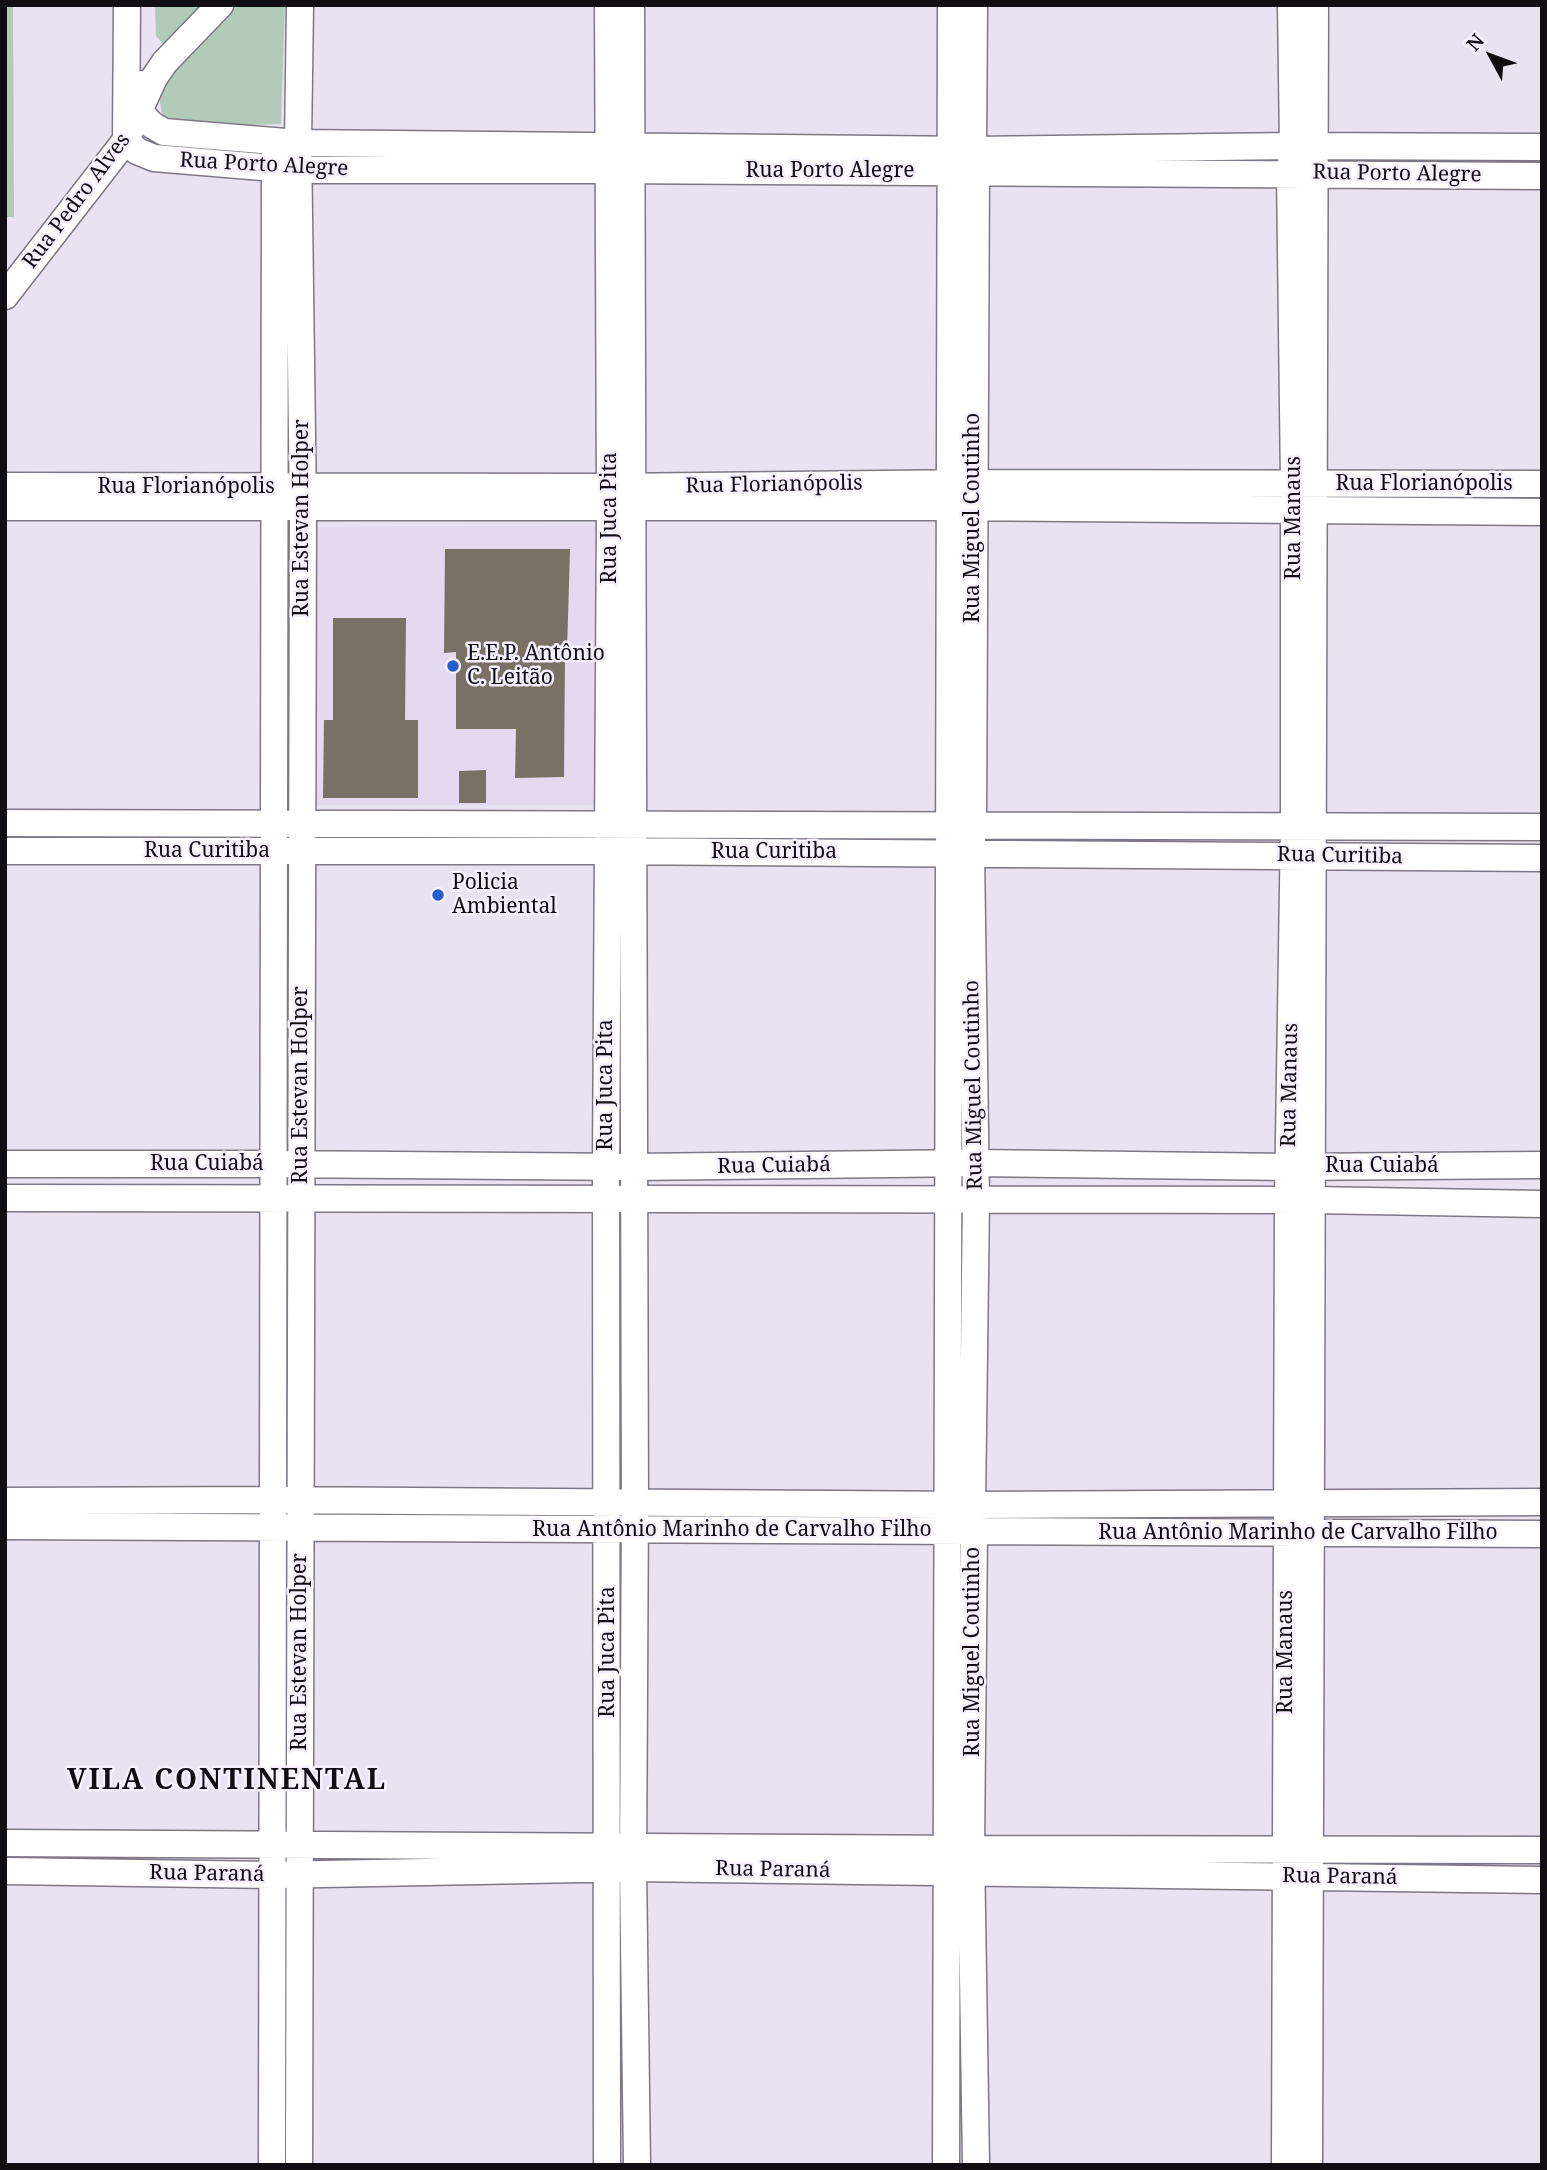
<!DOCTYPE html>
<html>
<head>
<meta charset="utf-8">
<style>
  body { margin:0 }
  #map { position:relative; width:1547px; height:2170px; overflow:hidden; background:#e9e2f0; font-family:"Noto Serif",serif }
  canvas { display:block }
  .frame { position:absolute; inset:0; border:7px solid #110e13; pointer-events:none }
  .north { position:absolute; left:1456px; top:21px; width:70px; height:70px; -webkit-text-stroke:5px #f6effe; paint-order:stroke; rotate:311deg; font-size:19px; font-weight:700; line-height:28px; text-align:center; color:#110e13 }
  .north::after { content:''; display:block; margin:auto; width:24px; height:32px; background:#110e13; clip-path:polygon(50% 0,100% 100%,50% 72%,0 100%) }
</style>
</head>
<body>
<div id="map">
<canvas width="1547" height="2170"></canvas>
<div class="frame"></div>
<div class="north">N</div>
</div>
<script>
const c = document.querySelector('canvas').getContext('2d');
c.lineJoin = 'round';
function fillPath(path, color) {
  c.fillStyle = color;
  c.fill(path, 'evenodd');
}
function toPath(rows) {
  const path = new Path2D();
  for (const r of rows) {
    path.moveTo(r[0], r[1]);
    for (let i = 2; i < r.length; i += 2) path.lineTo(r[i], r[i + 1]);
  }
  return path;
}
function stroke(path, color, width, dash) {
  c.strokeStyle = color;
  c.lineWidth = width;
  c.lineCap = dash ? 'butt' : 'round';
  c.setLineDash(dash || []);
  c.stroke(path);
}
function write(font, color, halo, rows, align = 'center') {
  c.font = font + ' "Noto Serif",serif';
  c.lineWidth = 5;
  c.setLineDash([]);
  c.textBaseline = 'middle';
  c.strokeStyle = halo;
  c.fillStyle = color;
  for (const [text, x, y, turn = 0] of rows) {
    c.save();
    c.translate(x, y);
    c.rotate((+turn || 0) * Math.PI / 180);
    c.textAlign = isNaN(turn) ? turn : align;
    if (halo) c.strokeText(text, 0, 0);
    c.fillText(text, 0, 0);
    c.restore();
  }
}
fillPath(toPath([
  [595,526,594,805,312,805,313,527]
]), '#e4d9ef');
fillPath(toPath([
  [5,5,13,5,14,217,5,217],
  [155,5,212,5,167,49,156,36],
  [236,5,285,5,281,124,164,128,157,83]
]), '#b2cab9');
fillPath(toPath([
  [445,549,570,549,567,652,565,652,564,777,515,778,516,729,456,729,456,652,444,653],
  [333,618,406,618,405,720,418,720,418,798,323,798,324,720,333,720],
  [486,770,486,803,459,803,459,771]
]), '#797165');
const minor = toPath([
  [127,5,126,140,137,151,154,158,298,170,609,170,1542,176],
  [631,5,635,1503,633,1868,637,2165],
  [974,5,973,150,976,171,973,825,971,853,976,1200,972,1505,974,1531,971,1849,976,2165],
  [140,84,139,111,152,125,164,132,298,143,973,150,1293,146,1542,147],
  [5,296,126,140,154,78,165,62,220,5],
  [5,486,610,487,973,483,1542,484],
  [5,507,950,507,1542,512],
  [5,823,1542,827],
  [5,851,607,851,1542,858],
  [5,1164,274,1164,634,1167,975,1163,1289,1167,1542,1165],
  [5,1198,1312,1200,1542,1204],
  [5,1501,273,1500,972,1505,1542,1502],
  [5,1526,1542,1534],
  [5,1843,971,1849,1542,1850],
  [5,1871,272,1875,633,1868,1542,1880],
  [272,2165,275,142],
  [299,2165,303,508,298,143,300,5],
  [607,2165,606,1167,610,508,608,5],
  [946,2165,951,5],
  [1285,2165,1288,1200,1294,825,1294,484,1290,173,1293,146,1291,5],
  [1309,2165,1315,5]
]);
stroke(minor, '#7e7885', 29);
stroke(minor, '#fff', 26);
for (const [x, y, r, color] of [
  [453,666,7,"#2260cd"],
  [438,895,7,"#2260cd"]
]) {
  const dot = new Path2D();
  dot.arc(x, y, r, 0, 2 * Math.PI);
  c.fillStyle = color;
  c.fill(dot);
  stroke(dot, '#f6effe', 2.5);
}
write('21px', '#110e13', '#f6effe', [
  ["Rua Porto Alegre",264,165,3],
  ["Rua Porto Alegre",830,171],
  ["Rua Porto Alegre",1397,174,1],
  ["Rua Pedro Alves",77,201,-53],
  ["Rua Florianópolis",1424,484],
  ["Rua Florianópolis",774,485,-1],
  ["Rua Florianópolis",186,487],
  ["Rua Estevan Holper",302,518,-90],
  ["Rua Juca Pita",610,518,-90],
  ["Rua Miguel Coutinho",973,518,-90],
  ["Rua Manaus",1294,518,-90],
  ["Rua Curitiba",207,851],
  ["Rua Curitiba",774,852],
  ["Rua Curitiba",1340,856,1],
  ["Rua Estevan Holper",301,1085,-90],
  ["Rua Juca Pita",606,1085,-90],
  ["Rua Miguel Coutinho",974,1085,-91],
  ["Rua Manaus",1290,1085,-89],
  ["Rua Cuiabá",207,1164],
  ["Rua Cuiabá",774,1166,-1],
  ["Rua Cuiabá",1382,1166],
  ["Rua Antônio Marinho de Carvalho Filho",732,1530],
  ["Rua Antônio Marinho de Carvalho Filho",1298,1533],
  ["Rua Estevan Holper",300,1652,-90],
  ["Rua Juca Pita",608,1652,-90],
  ["Rua Miguel Coutinho",973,1652,-90],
  ["Rua Manaus",1286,1652,-90],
  ["Rua Paraná",773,1870,1],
  ["Rua Paraná",207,1874,1],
  ["Rua Paraná",1340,1877,1]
]);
write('21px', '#110e13', '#f6effe', [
  ["E.E.P. Antônio",467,654],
  ["C. Leitão",467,678],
  ["Policia",452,883],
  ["Ambiental",452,907]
], 'left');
c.letterSpacing = '2px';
write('bold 28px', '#110e13', '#f6effe', [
  ["VILA CONTINENTAL",227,1781]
]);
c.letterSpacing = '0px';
</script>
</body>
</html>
